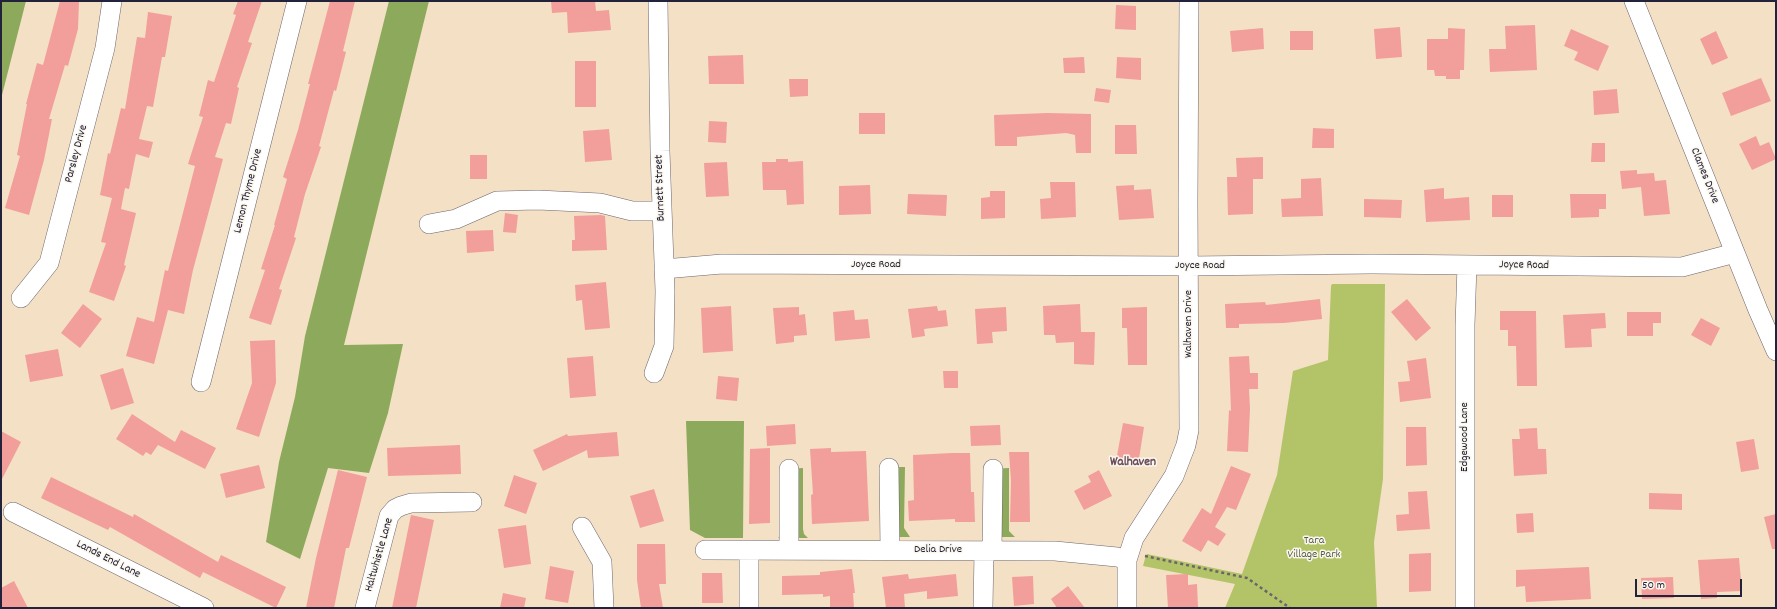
<!DOCTYPE html>
<html>
<head>
<meta charset="utf-8">
<style>
  body { margin:0 }
  #map { position:relative; width:1777px; height:609px; overflow:hidden; background:#f4e0c5; font-family:Dekko,sans-serif }
  canvas { display:block }
  .frame { position:absolute; inset:0; border:2px solid #22223b; pointer-events:none }
  .scale { position:absolute; left:1635px; top:579px; width:107px; height:18px; box-sizing:border-box; border:2px solid #22223b; border-top:0; padding-left:5px; font-size:12px; line-height:14px; white-space:nowrap; color:#22223b; -webkit-text-stroke:3px #fbf7ec; paint-order:stroke }
</style>
</head>
<body>
<div id="map">
<canvas width="1777" height="609"></canvas>
<div class="frame"></div>
<div class="scale">50 m</div>
</div>
<script>
const c = document.querySelector('canvas').getContext('2d');
c.lineJoin = 'round';
function fillPath(path, color) {
  c.fillStyle = color;
  c.fill(path, 'evenodd');
}
function toPath(rows) {
  const path = new Path2D();
  for (const r of rows) {
    path.moveTo(r[0], r[1]);
    for (let i = 2; i < r.length; i += 2) path.lineTo(r[i], r[i + 1]);
  }
  return path;
}
function stroke(path, color, width, dash) {
  c.strokeStyle = color;
  c.lineWidth = width;
  c.lineCap = dash ? 'butt' : 'round';
  c.setLineDash(dash || []);
  c.stroke(path);
}
function write(font, color, halo, rows, align = 'center') {
  c.font = font + ' Dekko,sans-serif';
  c.lineWidth = 3;
  c.setLineDash([]);
  c.textBaseline = 'middle';
  c.strokeStyle = halo;
  c.fillStyle = color;
  for (const [text, x, y, turn = 0] of rows) {
    c.save();
    c.translate(x, y);
    c.rotate((+turn || 0) * Math.PI / 180);
    c.textAlign = isNaN(turn) ? turn : align;
    if (halo) c.strokeText(text, 0, 0);
    c.fillText(text, 0, 0);
    c.restore();
  }
}
fillPath(toPath([
  [1332,284,1385,284,1383,479,1374,542,1377,608,1225,608,1235,584,1143,566,1146,555,1147,554,1242,574,1277,475,1293,371,1328,360,1331,286]
]), '#b2c467');
fillPath(toPath([
  [1,1,26,1,1,99],
  [389,1,429,1,344,345,403,344,388,413,369,473,328,468,300,559,266,542,279,462,295,397,305,336],
  [686,421,744,421,743,538,705,538,690,530],
  [883,467,905,467,904,528,910,537,881,537],
  [803,468,803,529,804,534,808,538,778,538,780,536,782,469],
  [1009,468,1009,531,1015,537,984,537,988,469]
]), '#8daa5c');
fillPath(toPath([
  [60,1,79,1,78,29,68,66,65,65,49,119,52,119,44,160,29,215,5,208,20,156,17,155,27,104,26,104,37,63,43,65],
  [238,1,262,1,248,42,252,43,237,87,239,88,231,124,226,123,215,157,223,159,193,270,184,314,168,310,154,364,126,356,137,317,154,322,165,270,168,271,195,166,188,164,203,117,199,116,208,80,214,82,236,15,233,14],
  [330,1,355,1,343,51,346,52,336,91,334,90,319,146,321,147,305,194,294,237,296,238,279,289,282,290,271,325,249,318,265,270,261,269,275,225,274,225,287,179,283,177,298,130,310,84,308,84],
  [551,1,595,1,596,11,609,10,611,30,568,33,567,12,552,13],
  [1116,5,1136,6,1136,30,1115,29],
  [148,12,172,16,165,57,162,57,153,107,147,106,139,139,153,142,149,158,136,154,129,189,125,188,121,209,136,213,124,265,126,266,114,301,89,292,106,243,101,242,112,198,100,195,108,153,110,154,121,108,125,109,137,37,145,38],
  [1535,25,1537,70,1490,72,1489,49,1506,49,1505,26],
  [1400,27,1402,57,1376,59,1374,29],
  [1263,28,1264,49,1232,52,1230,31],
  [1448,28,1465,29,1464,70,1460,70,1460,79,1446,79,1446,76,1435,76,1434,70,1427,70,1427,39,1448,39],
  [1571,29,1609,46,1598,71,1574,60,1578,52,1564,46],
  [1290,31,1313,31,1313,50,1290,50],
  [1716,31,1728,58,1712,65,1700,39],
  [743,55,744,84,709,84,708,56],
  [1084,57,1085,73,1064,73,1063,58],
  [1117,57,1141,58,1141,80,1116,78],
  [575,61,596,61,596,107,575,107],
  [1761,78,1771,101,1731,116,1722,93],
  [789,79,808,79,808,96,790,97],
  [1096,88,1111,90,1109,103,1094,101],
  [1617,89,1619,113,1594,115,1593,91],
  [859,113,885,113,885,134,859,134],
  [1048,113,1091,114,1091,153,1076,153,1075,135,1066,133,1017,137,1017,146,995,146,994,115],
  [709,121,727,122,726,143,708,142],
  [1115,125,1136,125,1137,154,1115,154],
  [1313,128,1334,129,1334,148,1312,148],
  [609,129,612,160,585,162,583,131],
  [1756,136,1760,146,1769,142,1776,159,1752,170,1739,144],
  [1592,143,1605,143,1605,162,1591,162],
  [470,155,487,155,487,179,470,179],
  [1263,157,1263,179,1253,179,1253,214,1228,215,1227,177,1237,177,1236,158],
  [776,159,788,159,788,162,803,161,804,204,787,205,786,190,763,190,762,162,776,162],
  [727,162,729,196,706,197,704,163],
  [1637,170,1637,174,1654,173,1655,181,1666,180,1670,214,1644,216,1641,187,1622,189,1620,171],
  [1321,178,1323,216,1282,217,1281,199,1301,198,1301,179],
  [1050,182,1075,182,1076,217,1041,219,1040,199,1051,198],
  [870,185,871,214,839,215,839,186],
  [1134,185,1134,190,1151,189,1154,218,1119,220,1116,186],
  [1444,188,1444,199,1469,197,1470,220,1426,222,1424,190],
  [990,191,1005,191,1005,218,981,219,981,198,990,197],
  [908,194,947,195,946,216,907,214],
  [1570,194,1606,194,1606,209,1599,209,1599,217,1571,218],
  [1492,195,1513,195,1513,217,1492,217],
  [1364,199,1402,200,1401,218,1364,217],
  [505,213,518,215,516,233,503,232],
  [601,215,605,216,607,250,572,251,572,240,575,240,574,216],
  [493,230,494,251,467,253,466,231],
  [606,282,610,328,585,330,582,300,576,301,575,285],
  [1320,299,1322,319,1284,323,1239,324,1239,328,1226,328,1225,304,1265,302,1266,305],
  [1407,299,1431,328,1416,341,1391,312],
  [83,304,102,319,80,348,61,333],
  [1080,304,1081,332,1095,332,1094,365,1074,364,1074,342,1056,343,1055,335,1044,335,1043,306],
  [731,306,733,351,703,353,701,308],
  [937,306,938,311,946,310,948,326,924,329,925,336,912,338,908,309],
  [799,307,799,315,805,314,807,335,794,336,794,342,776,344,773,308],
  [1006,307,1007,331,992,332,993,343,977,344,975,309],
  [1147,307,1147,365,1128,365,1127,328,1122,328,1122,308],
  [854,310,855,320,868,319,870,338,835,341,833,312],
  [1500,311,1536,311,1537,386,1517,386,1516,346,1508,346,1508,330,1500,330],
  [1627,312,1661,312,1661,323,1653,323,1653,336,1627,336],
  [1605,313,1606,328,1591,329,1592,347,1565,348,1563,315],
  [1701,318,1720,328,1711,346,1691,335],
  [275,340,276,383,259,437,236,429,252,383,250,341],
  [58,349,63,376,30,382,25,355],
  [593,356,596,396,570,398,567,358],
  [1249,356,1250,373,1258,373,1258,389,1249,389,1250,409,1248,452,1227,451,1229,410,1231,411,1229,357],
  [1426,358,1431,398,1400,402,1398,382,1410,381,1407,361],
  [123,368,134,403,111,410,100,375],
  [943,371,958,371,958,388,944,388],
  [718,376,739,378,737,401,716,399],
  [132,414,175,442,181,430,216,448,205,469,158,445,151,455,146,452,143,456,116,439],
  [1123,423,1144,427,1138,465,1116,461],
  [795,424,796,444,767,446,766,426],
  [1000,425,1001,445,971,446,970,426],
  [1406,427,1426,427,1427,465,1406,466],
  [1537,428,1538,449,1546,449,1547,474,1514,476,1512,439,1520,439,1519,429],
  [1,431,21,442,1,481],
  [617,432,619,456,588,458,587,450,543,471,533,450,567,434,568,436],
  [1754,439,1759,469,1741,472,1736,442],
  [460,445,461,474,388,476,387,448],
  [770,448,770,523,749,524,750,449],
  [831,448,831,452,866,451,869,521,812,524,811,495,813,494,810,449],
  [1009,452,1029,452,1030,522,1010,522,1011,481],
  [952,453,970,453,971,492,974,492,975,522,955,522,955,519,909,521,908,501,914,500,913,455],
  [259,465,265,488,226,498,220,474],
  [1231,466,1251,474,1236,510,1227,507,1215,527,1226,534,1218,546,1208,540,1201,552,1182,541,1202,508,1211,514],
  [338,470,367,477,349,548,346,548,334,608,306,608,316,558],
  [1099,470,1112,496,1084,510,1074,491,1091,482,1088,476],
  [514,475,537,483,526,514,504,506],
  [51,477,133,517,134,514,218,562,221,555,286,587,276,608,203,572,200,578,110,527,108,530,41,498],
  [654,489,664,521,640,528,630,496],
  [1427,491,1430,529,1397,531,1396,515,1409,514,1408,492],
  [1649,493,1682,494,1682,510,1649,509],
  [1533,513,1534,532,1517,533,1516,514],
  [1776,514,1776,549,1772,549,1764,517],
  [411,515,434,520,416,608,392,608],
  [526,525,531,564,504,568,498,529],
  [637,544,665,544,666,584,659,584,663,608,641,608,637,580],
  [1431,553,1431,591,1409,592,1409,554],
  [1739,558,1742,591,1717,592,1717,598,1701,599,1698,560],
  [550,566,574,571,568,603,545,599],
  [1589,567,1591,599,1526,602,1525,586,1516,587,1516,570],
  [852,569,855,593,853,593,854,608,830,608,830,596,823,597,823,594,782,595,782,576,820,575,820,572],
  [702,573,722,573,723,603,702,603],
  [908,574,909,579,956,574,958,596,927,599,927,591,904,594,905,608,886,608,882,577],
  [1188,574,1188,585,1197,584,1198,607,1168,608,1166,575],
  [1033,576,1034,604,1014,606,1012,577],
  [1673,577,1674,598,1642,599,1641,578],
  [14,581,28,608,1,608,1,588],
  [1068,586,1085,608,1057,608,1051,599],
  [503,593,526,598,524,608,500,608]
]), '#f29e9b');
const minor = toPath([
  [1634,1,1758,310,1776,351],
  [429,224,456,219,497,201,538,200,600,203,632,211,662,211],
  [664,269,722,264,1189,266,1372,264,1682,267,1735,253],
  [21,298,49,263,105,48,112,1],
  [654,373,664,346,665,291,660,151,658,1],
  [201,382,297,1],
  [889,468,890,550],
  [789,469,789,550],
  [13,512,204,608],
  [582,527,602,562,604,608],
  [705,550,1055,551,1117,557,1127,560],
  [749,551,749,608],
  [992,551,993,469],
  [365,608,389,516,395,509,401,506,411,503,472,502],
  [983,608,984,551],
  [1127,608,1127,560,1134,538,1174,476,1186,445,1189,430,1188,202,1189,1],
  [1465,608,1465,325,1467,265]
]);
stroke(minor, '#6c646b', 20);
stroke(toPath([
  [1145,556,1247,578,1290,608]
]), '#6c646b', 2.5, [3, 3]);
stroke(minor, '#fff', 19);
write('12px', '#22223b', '#fbf7ec', [
  ["Parsley Drive",77,154,-75],
  ["Clames Drive",1704,176,68],
  ["Burnett Street",661,188,-92],
  ["Lemon Thyme Drive",249,191,-76],
  ["Joyce Road",876,265],
  ["Joyce Road",1200,266],
  ["Joyce Road",1524,266,1],
  ["Walhaven Drive",1189,324,-90],
  ["Edgewood Lane",1465,437,-90],
  ["Delia Drive",938,550],
  ["Haltwhistle Lane",380,555,-74],
  ["Lands End Lane",108,560,27]
]);
write('12px', '#545b4a', '#fbf7ec', [
  ["Tara",1314,541],
  ["Village Park",1314,555]
]);
write('bold 13px', '#6b4d5d', '#fbf7ec', [
  ["Walhaven",1133,463]
]);
</script>
</body>
</html>
